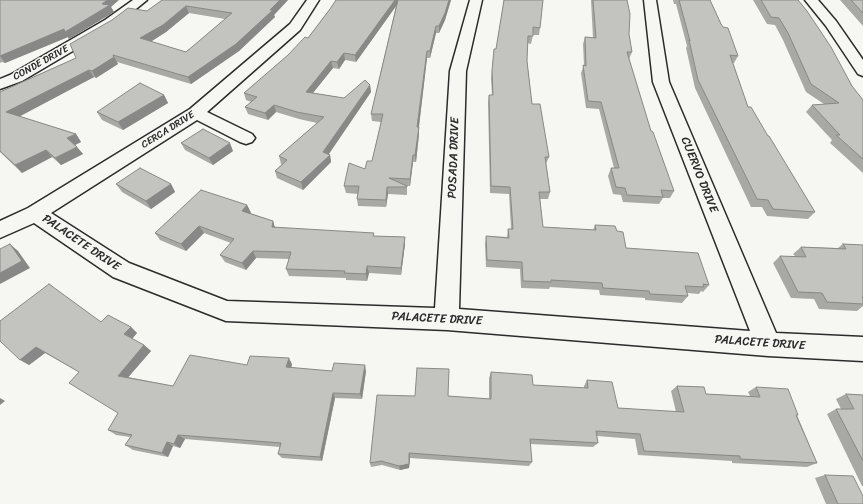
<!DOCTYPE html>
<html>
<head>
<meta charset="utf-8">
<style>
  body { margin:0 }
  canvas { display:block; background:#f6f6f2 }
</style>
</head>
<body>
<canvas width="863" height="504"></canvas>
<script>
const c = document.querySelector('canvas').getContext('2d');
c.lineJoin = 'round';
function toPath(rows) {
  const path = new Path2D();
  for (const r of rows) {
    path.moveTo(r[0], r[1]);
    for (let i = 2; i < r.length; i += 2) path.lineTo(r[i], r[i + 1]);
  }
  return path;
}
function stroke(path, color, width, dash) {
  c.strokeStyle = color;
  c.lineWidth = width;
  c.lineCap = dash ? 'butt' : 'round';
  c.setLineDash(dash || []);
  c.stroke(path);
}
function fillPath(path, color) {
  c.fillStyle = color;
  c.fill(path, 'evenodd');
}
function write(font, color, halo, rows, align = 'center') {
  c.font = font + ' Sriracha,sans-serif';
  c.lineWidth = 3;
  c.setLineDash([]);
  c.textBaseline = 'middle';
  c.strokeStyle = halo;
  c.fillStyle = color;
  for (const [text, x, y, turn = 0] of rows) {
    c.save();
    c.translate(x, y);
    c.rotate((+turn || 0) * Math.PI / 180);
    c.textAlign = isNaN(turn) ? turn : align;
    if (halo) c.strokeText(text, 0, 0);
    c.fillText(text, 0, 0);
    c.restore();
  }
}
const minor = toPath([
  [133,0,147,0,115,26,22,81,0,89,0,79,10,75,105,20,133,0],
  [307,0,319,0,300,30,207,112,252,134,255,138,252,142,246,144,240,142,197,120,51,213,129,263,227,301,435,308,450,71,470,0,482,0,466,71,459,309,750,331,653,82,644,0,656,0,669,82,776,333,863,337,863,361,768,356,447,330,226,321,113,277,34,223,0,238,0,221,28,208,190,109,290,24,307,0],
  [805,0,818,0,836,21,863,60,863,76,858,74,826,26,805,0]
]);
stroke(minor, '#2b2b2b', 3);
fillPath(minor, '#f6f6f2');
fillPath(toPath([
  [0,0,111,7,114,12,69,39,68,37,5,63,2,62,0,63],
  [162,0,288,0,274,15,275,17,239,51,191,84,117,62,118,64,96,78,94,77,19,116,76,134,81,142,75,145,83,154,61,165,52,157,22,173,0,152,0,92,76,58,147,11],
  [189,13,225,19,186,52,150,42,166,32],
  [336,0,451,0,445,20,439,33,436,33,430,58,427,58,419,127,419,134,416,162,413,162,410,186,407,186,407,195,388,194,386,207,358,206,357,199,358,194,346,193,344,186,365,169,372,161,381,122,372,121,371,114,396,6,356,62,345,60,339,69,333,68,313,93,344,98,370,85,371,92,329,154,330,155,331,162,303,190,277,178,275,171,282,164,281,164,279,156,317,123,299,119,276,112,268,120,248,114,245,107,251,102,246,100,244,93,288,55,308,38,330,9],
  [504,0,540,28,539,35,533,35,531,44,527,43,527,61,532,104,549,157,546,164,550,192,548,199,540,199,543,227,593,230,595,225,617,231,626,248,709,285,703,292,701,291,699,294,687,293,688,296,682,303,645,300,645,298,600,295,599,290,550,287,549,289,521,288,520,269,486,267,485,244,486,236,507,237,508,229,511,229,509,194,490,193,488,102,489,95,492,95,491,78,494,49,496,49],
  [591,0,627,0,629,34,632,52,629,59,651,131,674,191,670,198,663,198,659,204,623,202,621,195,613,194,608,176,611,168,614,168,599,109,586,108,581,73,584,65,583,44,585,37,593,38],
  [673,0,710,0,721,24,738,56,734,63,733,63,748,107,768,136,815,212,808,219,767,216,762,207,751,207,695,88,686,48,687,46,676,4,674,4],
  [753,0,798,0,852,86,863,100,863,173,830,143,832,140,806,112,812,105,824,104,806,92,783,40,775,25,767,24],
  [840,0,863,0,863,26],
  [164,95,168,103,123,130,102,120,97,112],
  [181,143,233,151,213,165,185,150],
  [116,184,171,184,175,192,151,209,122,192],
  [247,205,251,213,250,213,273,221,275,227,374,236,405,237,405,244,401,275,369,273,367,281,346,280,346,278,289,276,286,269,289,259,256,258,246,270,225,262,220,255,231,243,204,233,186,251,160,240,155,233],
  [843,244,863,245,863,306,857,311,819,309,814,299,791,298,773,263,780,256,795,256,793,254,801,247,838,248],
  [101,322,131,327,137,333,132,339,144,345,151,351,128,377,173,386,247,365,292,364,291,368,332,371,366,371,362,399,335,398,322,461,282,458,278,454,280,447,185,439,180,448,173,446,168,457,133,450,125,445,130,437,116,435,108,430,118,413,79,372,45,353,29,365,0,341],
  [491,372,533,385,584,388,584,386,587,380,618,408,676,412,671,391,677,386,706,394,750,396,748,392,756,387,798,415,797,415,817,463,807,467,732,463,732,461,638,455,635,439,597,436,598,443,593,447,530,444,532,462,529,466,410,458,409,468,400,470,382,465,371,467,370,463,415,396,448,396,489,399,489,378],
  [846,394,863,395,863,486,862,486,827,414,836,409,841,409,836,399],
  [825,475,863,504,826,504,815,478]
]), '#a8a8a5');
fillPath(toPath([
  [107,0,119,0,111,7,114,12,69,39,68,37,5,63,0,56,102,4],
  [280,0,288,0,274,15,275,17,239,51,191,84,188,77,270,10],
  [395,0,399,0,399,2,356,62,355,55],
  [449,0,451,0,445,20,439,33,439,26],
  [186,6,189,13,166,32,144,46,140,38],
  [436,26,436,33,430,58,430,51],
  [427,51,427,58,418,134,417,127],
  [344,53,345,60,339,69,337,62],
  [113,55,118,64,96,78,92,71],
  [331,61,333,68,308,99,306,92],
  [89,70,94,77,13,120,6,112],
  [370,85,371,92,326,158,330,155,331,162,303,190,301,182,323,152],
  [164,95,168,103,123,130,118,122],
  [274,105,276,112,268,120,265,113],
  [419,127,419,134,416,162,415,155],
  [76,134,81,142,73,146,67,138],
  [230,143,233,151,213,165,209,158],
  [77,147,83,154,61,165,55,158],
  [46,150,52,157,22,173,15,165],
  [413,155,413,162,410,186,410,179],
  [171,184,175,192,151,209,146,201],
  [387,187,388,194,386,207,386,200],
  [247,205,251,213,246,218,242,211],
  [273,221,275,229,272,227],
  [199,226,204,233,186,251,181,244],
  [405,237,405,244,401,275,401,268],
  [10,244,18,251,30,268,0,284,0,273],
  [253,251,256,258,246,270,242,263],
  [367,266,369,273,367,281,366,274],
  [131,327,137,333,131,340,124,334],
  [144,345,151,351,125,381,118,376],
  [36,347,45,353,29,365,20,360],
  [289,358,292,364,290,373,286,367],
  [365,365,366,371,362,399,360,394],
  [333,393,335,398,322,461,320,457],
  [0,398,5,401,0,405],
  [178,435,185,439,180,448,174,444],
  [167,442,173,446,168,457,162,453],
  [409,453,410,458,409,468,400,470,399,466]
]), '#888886');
const building = toPath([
  [0,0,107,0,102,4,110,5,65,32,64,29,0,56,0,0],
  [162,0,280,0,270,10,273,10,236,44,188,77,113,55,114,57,92,71,89,70,6,112,76,134,67,138,77,147,55,158,46,150,15,165,0,151,0,92,76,58,70,44,112,20,128,8,147,11,162,0],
  [186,6,232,13,186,52,140,38,163,25,186,6],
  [336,0,395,0,355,55,344,53,337,62,331,61,306,92,344,98,365,80,370,85,323,152,330,155,301,182,275,171,287,160,279,156,324,117,297,112,274,105,265,113,245,107,257,97,244,93,288,55,305,37,308,38,330,9,336,0],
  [398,0,449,0,445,13,439,26,436,26,430,51,427,51,417,127,419,127,415,155,413,155,410,179,389,178,407,186,407,187,387,187,386,200,357,199,359,186,344,186,349,163,365,169,367,161,372,161,383,114,371,114,398,0],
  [504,0,543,0,540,28,533,27,533,36,528,36,527,61,532,104,540,104,549,157,545,157,550,192,539,192,543,227,596,230,595,225,615,226,617,231,623,232,626,248,698,253,709,285,703,284,704,287,685,286,688,296,650,294,649,291,603,288,602,283,551,280,551,282,523,281,522,262,487,260,486,236,509,238,508,229,513,229,510,187,491,186,489,95,493,95,492,71,494,49,496,49,504,0],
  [593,0,627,0,630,14,629,34,632,52,627,52,651,131,653,132,674,191,661,190,663,197,627,195,625,188,616,187,611,168,619,168,601,102,588,101,583,65,586,66,585,37,596,38,593,0],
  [679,0,710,0,721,24,723,27,728,28,738,56,730,55,748,107,751,107,768,136,769,136,815,212,773,209,768,200,757,199,698,80,689,40,690,41,679,0],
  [761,0,798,0,807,11,831,47,852,86,863,100,863,159,836,135,840,135,812,105,839,103,811,84,788,33,779,18,771,17,761,0],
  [851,0,863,0,863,13,851,0],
  [140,83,164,95,118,122,97,112,140,83],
  [203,129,230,143,209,158,181,143,203,129],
  [140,168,171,184,146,201,116,184,140,168],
  [201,190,247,205,242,211,273,221,272,227,374,233,373,236,405,237,401,268,367,266,366,274,344,273,345,271,286,269,291,252,253,251,242,263,220,255,234,239,199,226,181,244,155,233,201,190],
  [10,244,22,261,0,273,0,249,10,244],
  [843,244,863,245,863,297,862,297,863,299,863,304,827,302,822,293,798,292,780,256,806,257,801,247,846,249,843,244],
  [49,284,101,322,108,315,131,327,124,334,144,345,118,376,173,386,190,355,247,365,250,356,289,358,286,367,332,371,334,363,365,365,360,394,333,393,320,457,278,454,281,443,178,435,174,444,167,442,162,453,125,445,132,435,108,430,118,413,69,383,79,372,36,347,20,360,0,341,0,321,49,284],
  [417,368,449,369,448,396,491,399,491,372,532,375,533,385,588,388,587,380,612,382,618,408,684,412,677,386,704,387,706,394,760,397,756,387,788,389,798,415,796,415,817,463,740,459,740,456,644,451,640,434,596,431,598,443,530,439,532,462,409,453,409,464,399,466,381,461,370,463,377,395,415,396,417,368],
  [846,394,863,395,863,461,836,409,854,409,846,394],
  [825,475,853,476,863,496,863,504,838,504,825,475]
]);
fillPath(building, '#c3c3c0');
stroke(building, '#888886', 1);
write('10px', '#2b2b2b', '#f6f6f2', [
  ["CONDE DRIVE",41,63,-29],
  ["CERCA DRIVE",168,130,-32]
]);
write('12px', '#2b2b2b', '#f6f6f2', [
  ["POSADA DRIVE",454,158,-88],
  ["CUERVO DRIVE",699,175,68],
  ["PALACETE DRIVE",81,243,34],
  ["PALACETE DRIVE",437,319,3],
  ["PALACETE DRIVE",760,343,4]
]);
</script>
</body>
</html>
